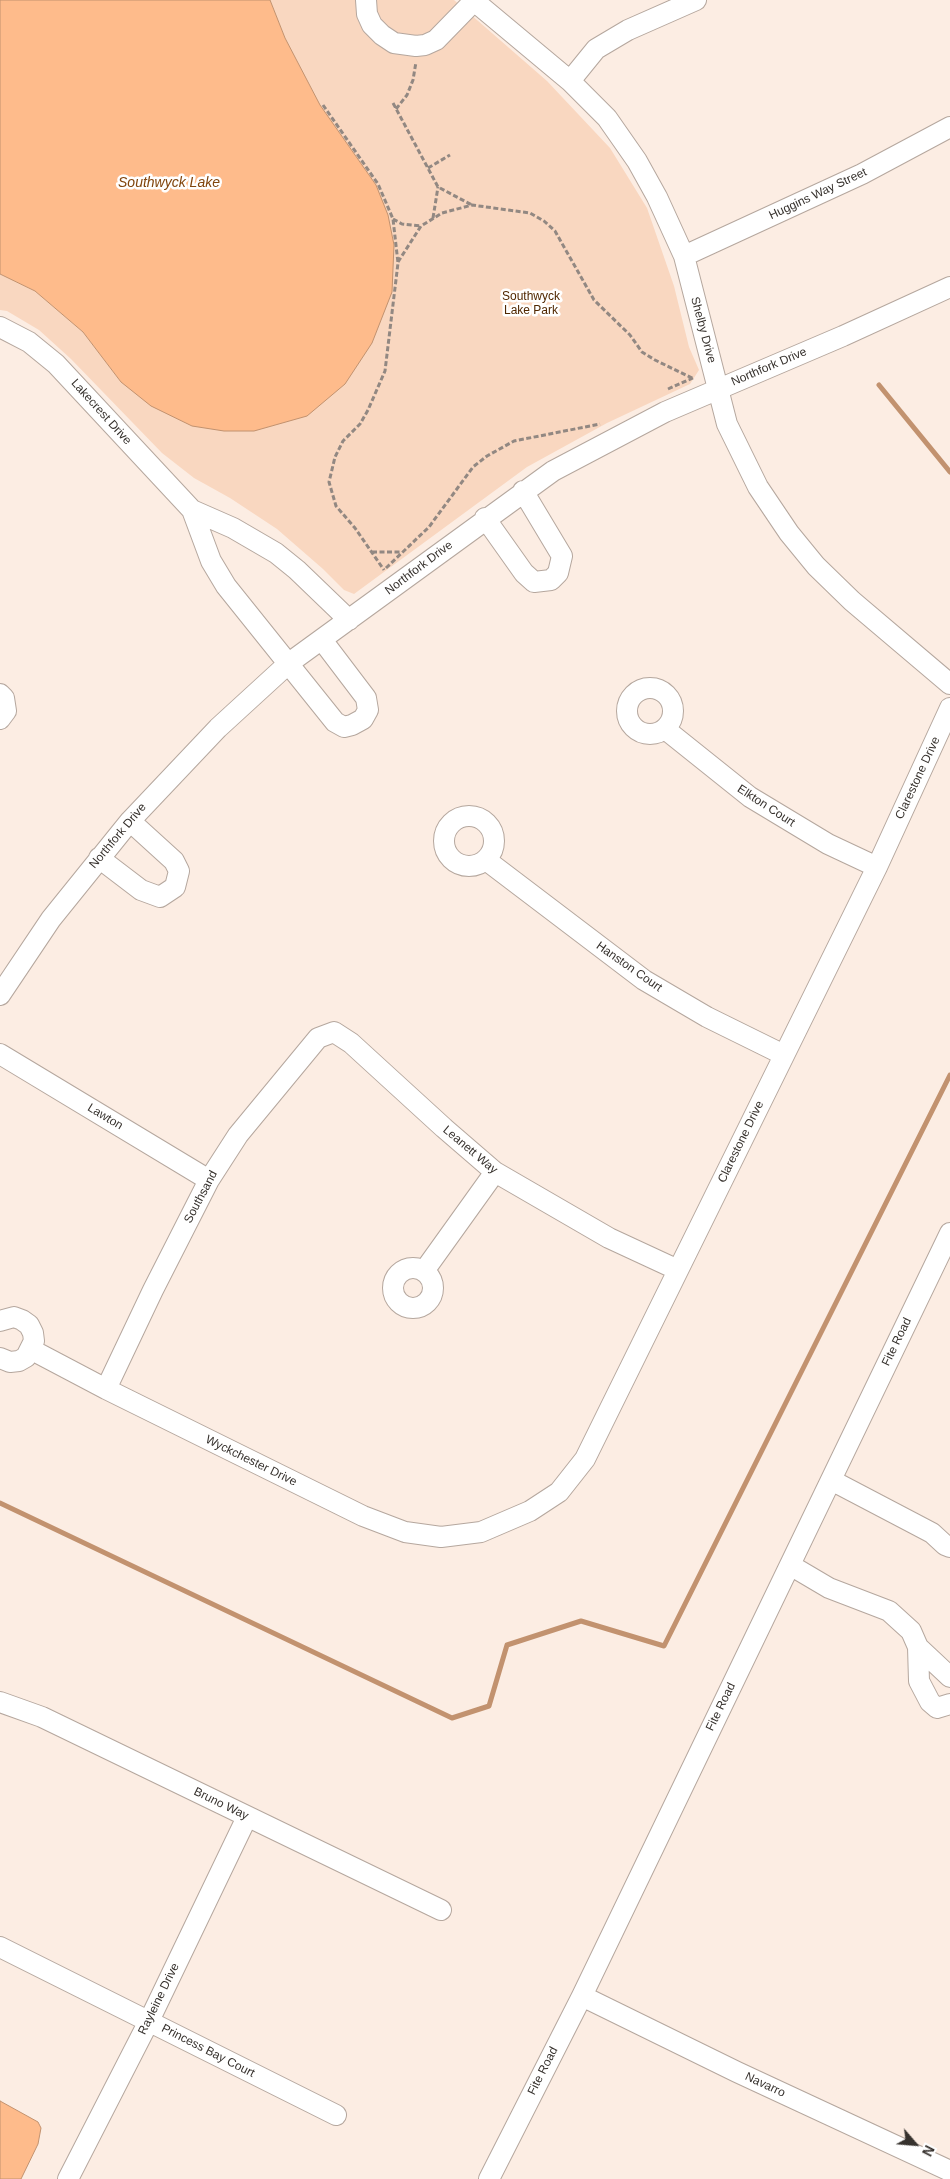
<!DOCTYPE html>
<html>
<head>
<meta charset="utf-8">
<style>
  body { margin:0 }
  #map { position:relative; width:950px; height:2179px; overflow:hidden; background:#fcede3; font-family:Helvetica,sans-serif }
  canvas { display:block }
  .north { position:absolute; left:890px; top:2119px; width:50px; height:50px; -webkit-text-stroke:4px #fff; paint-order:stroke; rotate:117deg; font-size:14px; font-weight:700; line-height:20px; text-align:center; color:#37322e }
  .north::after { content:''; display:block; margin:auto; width:18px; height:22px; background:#37322e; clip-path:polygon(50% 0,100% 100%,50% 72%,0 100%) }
</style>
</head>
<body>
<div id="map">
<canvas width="950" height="2179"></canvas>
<div class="north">N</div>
</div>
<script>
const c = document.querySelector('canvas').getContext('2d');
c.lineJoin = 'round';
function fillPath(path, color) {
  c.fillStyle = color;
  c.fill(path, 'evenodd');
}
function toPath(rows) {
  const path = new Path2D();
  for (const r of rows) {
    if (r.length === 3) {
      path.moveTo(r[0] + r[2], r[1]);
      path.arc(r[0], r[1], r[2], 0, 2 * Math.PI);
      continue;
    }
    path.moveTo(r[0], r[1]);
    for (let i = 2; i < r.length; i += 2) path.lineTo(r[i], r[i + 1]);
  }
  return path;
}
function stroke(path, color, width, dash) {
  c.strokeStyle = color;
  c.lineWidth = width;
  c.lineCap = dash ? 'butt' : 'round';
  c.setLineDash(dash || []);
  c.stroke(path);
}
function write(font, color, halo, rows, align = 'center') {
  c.font = font + ' Helvetica,sans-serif';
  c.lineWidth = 5;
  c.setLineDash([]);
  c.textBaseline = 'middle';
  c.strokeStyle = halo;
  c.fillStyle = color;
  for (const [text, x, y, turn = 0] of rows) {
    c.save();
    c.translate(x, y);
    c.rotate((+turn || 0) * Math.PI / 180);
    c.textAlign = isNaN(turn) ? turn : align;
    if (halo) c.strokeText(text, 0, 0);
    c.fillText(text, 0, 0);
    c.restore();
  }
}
fillPath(toPath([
  [270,0,454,0,547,81,610,148,647,208,674,286,689,347,699,370,690,384,607,423,527,467,354,594,344,590,323,569,277,529,230,498,194,478,162,453,71,359,39,330,7,311,0,310,0,274,35,291,83,332,121,382,376,185,320,106,285,38]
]), '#f9d7c0');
const water = toPath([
  [0,0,270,0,285,38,320,105,376,185,388,215,394,245,392,292,372,343,345,384,307,416,254,431,224,431,192,426,151,406,121,382,83,332,35,291,0,274,0,0],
  [0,2101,38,2122,41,2128,38,2144,21,2179,0,2179,0,2101]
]);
fillPath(water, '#febb8b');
stroke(water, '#c2926f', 1);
stroke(toPath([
  [879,385,950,472],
  [0,1503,452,1718,489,1706,507,1645,581,1621,664,1646,950,1075]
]), '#c2926f', 5);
const minor = toPath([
  [366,0,367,14,372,25,382,35,394,43,416,46,425,45,436,40,474,1],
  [473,0,570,81,607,118,637,161,657,197,684,256,727,424,758,487,789,533,816,566,852,601,950,684],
  [570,81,596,49,628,30,696,0],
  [684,256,862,174,950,127],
  [0,327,29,342,56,364,192,510,233,528,276,553,297,570,349,620],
  [192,510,211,561,226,586,335,722,344,727,352,725,363,719,368,710,366,698,322,640],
  [485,518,524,573,534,582,551,580,558,573,562,556,523,491],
  [650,711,23],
  [0,694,4,698,6,711,0,719],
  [665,729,750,797,828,844,877,867],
  [469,841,25],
  [99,858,141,890,160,897,175,887,179,871,174,861,130,821],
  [486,860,644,980,707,1017,784,1055],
  [0,995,51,919,130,821,218,728,289,663,553,471,665,412,843,336,950,287],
  [0,1054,209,1180],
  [413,1288,20],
  [424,1271,495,1172],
  [0,1321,14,1317,22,1320,29,1325,33,1333,34,1341,26,1357,19,1361,10,1362,0,1358],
  [32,1350,106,1389,363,1516,405,1532,441,1537,481,1532,530,1511,559,1492,585,1459,877,867,950,708],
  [106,1389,153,1290,209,1180,238,1135,318,1038,334,1032,351,1043,444,1128,495,1172,609,1238,678,1270],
  [831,1480,913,1523,932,1533,945,1545,950,1547],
  [790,1565,829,1588,889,1611,911,1631,918,1647,919,1681,930,1702,937,1708,950,1704],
  [918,1647,950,1677],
  [0,1702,42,1717,441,1910],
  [0,1947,336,2115],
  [582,1996,737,2072,950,2171],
  [68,2179,149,2021,247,1817],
  [489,2179,582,1996,950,1233]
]);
stroke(minor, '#b5a79e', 22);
stroke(toPath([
  [393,103,438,187,472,205],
  [323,105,378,184,393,219,398,263,385,371,368,410,360,424,343,441,335,457,329,482,336,506,355,528,384,570],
  [396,109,407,95,413,80,416,62],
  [428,168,450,155],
  [433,218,438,187],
  [393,219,402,224,421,226],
  [398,262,421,226,442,213,472,205,530,213,544,221,555,231,594,300,630,335,642,352,655,360,694,379],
  [668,389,693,378],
  [372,552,400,552],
  [386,568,429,527,473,467,487,456,514,441,600,424]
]), '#928882', 3, [5, 2.5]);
stroke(minor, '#fff', 20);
write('12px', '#37322e', '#fff', [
  ["Huggins Way Street",818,194,-25],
  ["Shelby Drive",703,330,75],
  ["Northfork Drive",769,367,-23],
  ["Lakecrest Drive",101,412,48],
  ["Northfork Drive",419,568,-37],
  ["Clarestone Drive",918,778,-65],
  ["Elkton Court",766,806,33],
  ["Northfork Drive",118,836,-50],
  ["Hanston Court",629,967,35],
  ["Lawton",105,1117,31],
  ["Clarestone Drive",741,1142,-64],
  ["Leanett Way",470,1150,40],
  ["Southsand",201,1197,-62],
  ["Fite Road",897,1342,-64],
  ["Wyckchester Drive",251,1461,26],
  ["Fite Road",721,1707,-64],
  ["Bruno Way",221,1804,26],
  ["Rayleine Drive",159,1999,-64],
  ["Princess Bay Court",208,2051,27],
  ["Fite Road",543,2071,-63],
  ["Navarro",765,2085,25]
]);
write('12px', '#502700', '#fff', [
  ["Southwyck",531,297],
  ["Lake Park",531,311]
]);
write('italic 14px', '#81450d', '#fff', [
  ["Southwyck Lake",169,183]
]);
</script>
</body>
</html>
